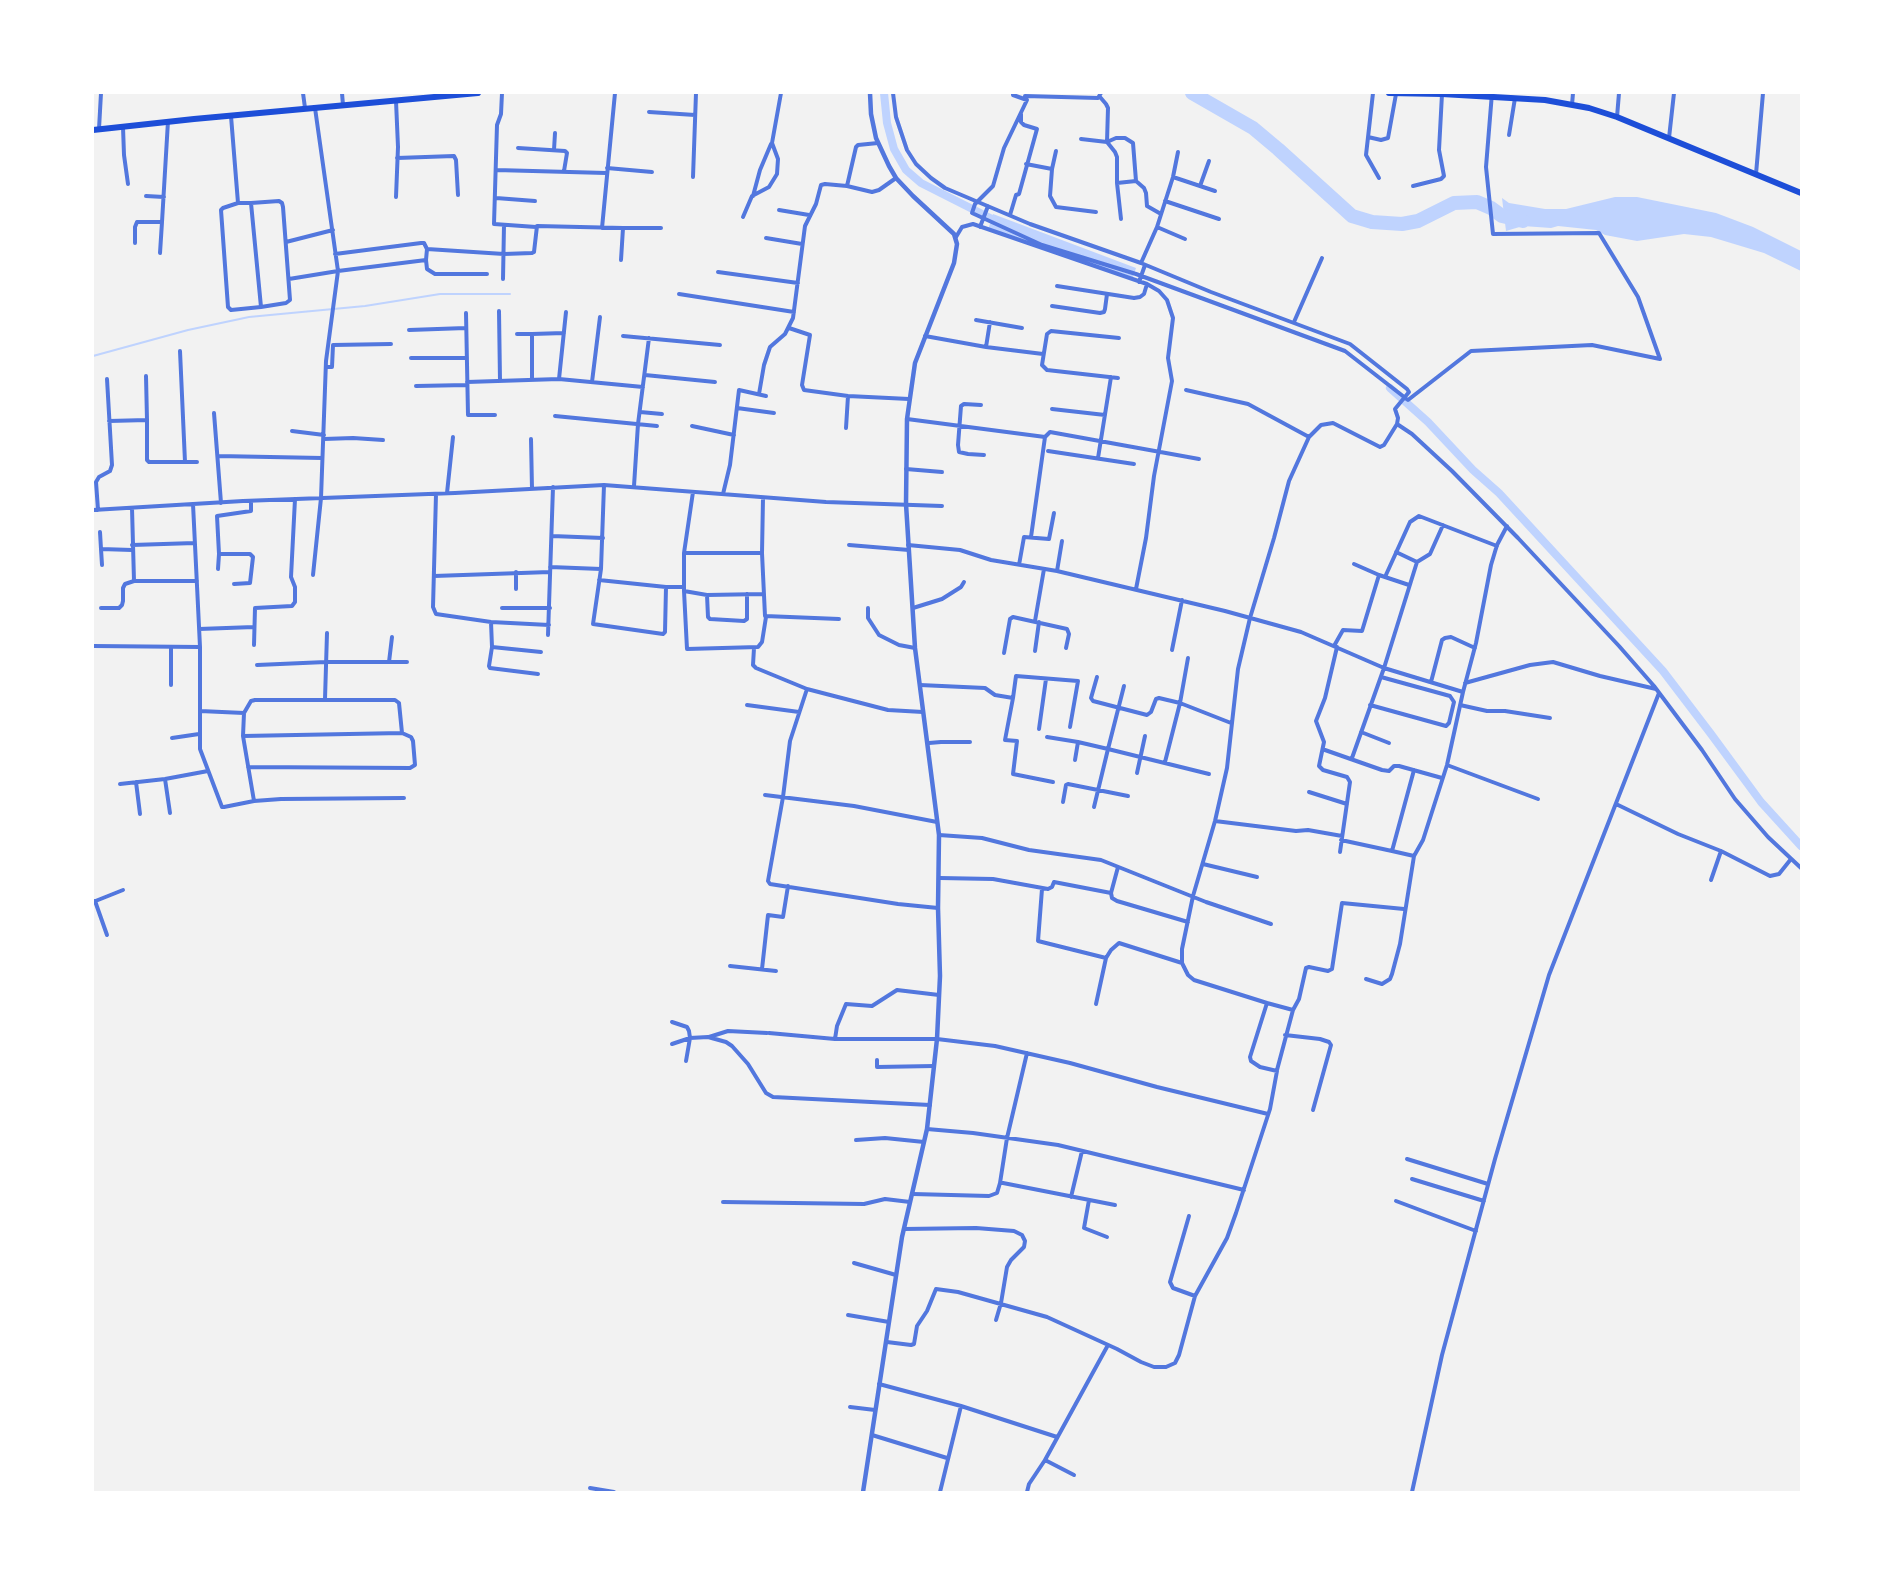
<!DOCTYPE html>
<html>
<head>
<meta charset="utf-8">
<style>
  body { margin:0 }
  #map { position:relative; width:1894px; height:1585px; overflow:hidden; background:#f2f2f2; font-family:"Noto Sans",sans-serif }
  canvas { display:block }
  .frame { position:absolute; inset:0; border:94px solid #fff; pointer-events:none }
</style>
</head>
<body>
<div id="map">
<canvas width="1894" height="1585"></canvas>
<div class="frame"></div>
</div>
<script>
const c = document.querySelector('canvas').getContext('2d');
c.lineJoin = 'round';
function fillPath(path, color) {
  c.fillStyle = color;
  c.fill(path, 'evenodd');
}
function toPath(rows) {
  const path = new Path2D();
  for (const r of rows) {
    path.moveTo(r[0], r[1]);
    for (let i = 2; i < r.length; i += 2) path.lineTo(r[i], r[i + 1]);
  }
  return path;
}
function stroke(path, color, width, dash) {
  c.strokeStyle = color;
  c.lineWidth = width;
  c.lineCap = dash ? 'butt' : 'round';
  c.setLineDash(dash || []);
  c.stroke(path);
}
fillPath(toPath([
  [1615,197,1637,197,1716,213,1753,227,1801,251,1801,271,1764,253,1711,237,1684,234,1637,241,1605,235,1596,230,1558,226,1551,228,1523,226,1506,231,1502,198,1509,203,1545,209,1566,209],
  [993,214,1136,268,1132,280,988,230]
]), '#bfd3fe');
stroke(toPath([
  [93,356,188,330,249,317,365,306,440,294,510,294]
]), '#bfd3fe', 2);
stroke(toPath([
  [884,93,887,123,894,149,906,170,921,183,1000,223],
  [1390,388,1428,422,1473,470,1499,493,1663,671,1711,734,1761,802,1801,846]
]), '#bfd3fe', 8);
stroke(toPath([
  [1192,93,1253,128,1278,149,1352,216,1372,222,1402,224,1418,221,1454,203,1477,202,1491,208,1502,216,1523,221]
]), '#bfd3fe', 14);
stroke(toPath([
  [303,93,305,108],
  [342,93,343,105],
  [502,93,501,114,497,125,494,224,536,227],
  [893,93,896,117,907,150,916,164,931,178,945,188,1030,224,1141,263,1211,292,1350,344,1407,389,1409,392,1395,409,1398,418,1397,424],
  [1013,93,1013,95,1027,100,1004,148,993,186,975,204,972,213,1042,245,1136,274,1345,351,1408,400,1471,351,1592,345,1660,359,1638,297,1599,233,1493,234,1486,167,1492,93],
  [1373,93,1366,155,1379,178],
  [1025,96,1098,98,1101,93],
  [396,101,398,147,396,197],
  [1572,105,1573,93],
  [649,112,695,115],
  [231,116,238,203,251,203,261,307,231,310,228,307,221,210,223,208,238,203],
  [1617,117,1619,93],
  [123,127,124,155,128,184],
  [99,129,101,93],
  [1509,135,1515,98],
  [1368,137,1381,140,1388,138,1396,94],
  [1669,138,1674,93],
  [1081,139,1107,142,1108,108,1106,104,1100,97],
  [518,148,565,151,567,153,564,171],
  [554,150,555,133],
  [397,158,454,156,456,160,458,195],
  [1026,164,1052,169,1050,196,1056,207,1096,212],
  [607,168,652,172],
  [1052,169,1056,151],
  [496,170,606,173],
  [1756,174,1763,93],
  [693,177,696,93],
  [1173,177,1215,191],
  [1117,183,1136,181],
  [847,186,856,147,858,145,878,143],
  [1200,186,1209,161],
  [1413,186,1441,179,1444,176,1439,150,1442,94],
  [146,196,164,197],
  [753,196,760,170,771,144],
  [496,198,535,201],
  [1165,201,1219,219],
  [251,203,279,201,282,203,283,207,290,300,286,303,261,307],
  [779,210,809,215],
  [1010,215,1016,195,1019,194,1037,129,1024,125,1021,122,1021,114],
  [743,217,752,196,769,187,777,174,778,159,772,143,781,93],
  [1121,219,1117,183,1117,157,1115,152,1107,142,1116,138,1125,138,1133,143,1136,181,1144,188,1146,193,1147,206,1161,214],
  [980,227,988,206],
  [1157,227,1185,239],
  [602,228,615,93],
  [623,228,661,228],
  [956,237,962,227,973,224,1147,284,1159,291,1167,300,1173,318,1168,358,1172,381,1154,476,1146,538,1136,589],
  [766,238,802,244],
  [286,242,333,230],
  [135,243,135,227,137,222,162,222,168,121],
  [160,253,162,222],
  [335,254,421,243,424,243,427,249,504,254,532,253,534,252,537,226,623,228,621,260],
  [426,260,427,269,435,274,487,274],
  [1141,263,1157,227,1173,177,1178,152],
  [718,272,798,283],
  [289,279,338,271,426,260,427,249],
  [503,279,504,225],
  [1139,282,1145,265],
  [1057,286,1134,298,1140,297,1144,294,1147,284],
  [679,294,794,312],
  [1052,306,1100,313,1104,312,1105,309,1107,294],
  [499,311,500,381],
  [466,313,468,415,495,415],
  [976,320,1022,328],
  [1294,322,1322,258],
  [789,328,810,335,802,385,804,390,848,396,909,399],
  [409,330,466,328],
  [517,334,532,334],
  [623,336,720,345],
  [925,336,986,347,1043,354],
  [986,347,990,322],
  [180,351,185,462],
  [411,358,467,358],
  [326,367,332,367,333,345,391,344],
  [645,375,715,382],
  [1118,378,1047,370,1042,365,1047,334,1051,331,1119,338],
  [559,379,566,312],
  [532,380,532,334,564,333],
  [467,382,559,379,643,387],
  [592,382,600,317],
  [416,386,467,385],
  [1186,390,1248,404,1309,437],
  [759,394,764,365,770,347,785,334,793,318,805,226,816,204,821,185,825,184,847,186,872,192,879,190,896,178],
  [981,405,964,404,961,406,958,445,959,452,968,454,984,455],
  [737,408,774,413],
  [1052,409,1105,415],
  [640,412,662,414],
  [214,413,221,503],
  [555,416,657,426],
  [907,419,1045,437],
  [147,420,147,460,149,462,197,462],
  [109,421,147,420,146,376],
  [1397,424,1412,434,1452,471,1518,538,1619,646,1654,686,1702,750,1735,799,1768,837,1801,868],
  [692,426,734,435],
  [846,428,848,396],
  [292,431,324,435],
  [324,439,353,438,383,440],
  [531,439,532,489],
  [1048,451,1134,464],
  [218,456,322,458],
  [1098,458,1111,377],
  [906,469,942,472],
  [604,485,601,569,593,624,663,634,665,632,666,587],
  [634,486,638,424,649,338],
  [693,492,684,553,684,591,707,595,763,594],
  [447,493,453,437],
  [436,494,433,607,436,614,491,622,549,625],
  [723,494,730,465,739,390,766,396],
  [763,498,762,553,765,616,839,619],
  [193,504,200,647,200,749,222,807,224,807,254,801,281,799,404,798],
  [132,508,134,581,197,581],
  [93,510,243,501,455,493,604,485,826,502,942,506],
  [98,510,96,482,99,477,110,471,112,465,107,379],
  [100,532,101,549,132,550],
  [552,536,603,538],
  [1031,537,1045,437,1050,432,1199,459],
  [132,545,195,543],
  [849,545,909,550],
  [908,545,960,550,991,560,1057,571,1225,611,1301,632,1384,668,1463,692],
  [101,549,102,565],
  [1396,552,1417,562],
  [684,553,762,553],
  [219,554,250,554,253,557,250,583,234,584],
  [1354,564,1379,575],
  [1019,565,1024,537,1049,539,1054,513],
  [550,567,601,569],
  [218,569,219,554,217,516,251,511,251,501],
  [1057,571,1062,541],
  [516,572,516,589],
  [313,575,321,498,326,361,338,271,315,108],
  [434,576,550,572],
  [1385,577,1410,522,1419,516,1497,546],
  [599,580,666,587,684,587],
  [684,591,687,649,758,647,762,642,766,617],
  [707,595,708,617,710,619,744,621,747,619,747,594],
  [101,608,119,608,122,605,123,601,123,588,125,584,134,581],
  [502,608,550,608],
  [868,608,868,618,879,635,899,645,915,648],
  [913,608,942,599,961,587,964,582],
  [1035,621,1044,569],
  [491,622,492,647,541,652],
  [199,629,254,627],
  [548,635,553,487],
  [254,645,255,608,292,606,295,602,295,587,291,577,295,499],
  [93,646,200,647],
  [1334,646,1343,630,1362,631,1379,575,1409,585],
  [171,647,171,685],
  [492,647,489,666,490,668,538,674],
  [1337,647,1325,698,1316,721,1324,742,1319,766,1323,770,1347,777,1350,782,1340,852],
  [754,648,753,665,756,668,807,689,888,710,923,712],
  [1172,650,1182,600],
  [1035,651,1039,622],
  [1004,653,1010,619,1013,617,1067,629,1069,634,1066,648],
  [389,662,392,637],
  [257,665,326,662,407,662],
  [1097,677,1091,698,1093,701,1147,715,1151,712,1156,699,1159,698,1180,703,1231,723],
  [1431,682,1442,640,1445,638,1451,637,1475,648],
  [1465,683,1530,665,1553,662,1600,676,1656,689],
  [920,685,985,688,995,695,1013,698,1005,740,1017,741,1013,774,1053,782],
  [807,689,790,741,783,797,768,881,770,884,898,904,938,908],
  [1013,698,1016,676,1078,681,1070,727],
  [325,699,327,633],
  [747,705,799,712],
  [1370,705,1446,726,1449,723,1454,702,1450,696,1381,677],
  [1460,705,1487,711,1505,711,1550,718],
  [200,711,244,713,243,736,254,801],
  [244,713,251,701,255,700,395,700,399,703,402,733],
  [1039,729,1046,679],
  [1361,732,1389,743],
  [243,736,402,733,411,737,413,741,415,765,410,768,248,767],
  [1047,737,1078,742],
  [172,738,199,734],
  [929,743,941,742,970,742],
  [1325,750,1382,770,1389,771,1394,766,1399,766,1442,778],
  [1352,758,1384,668,1417,562,1430,554,1443,525],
  [1075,760,1078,742,1108,749,1124,686],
  [1165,762,1180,703,1188,658],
  [1447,765,1538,799],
  [1137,773,1145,736],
  [165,779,170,813],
  [136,782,140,814],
  [120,784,165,779,208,771],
  [1309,792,1347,804],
  [765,795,854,806,937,822],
  [1063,802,1066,785,1068,784,1128,796],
  [1616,804,1678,834,1721,851,1770,876,1779,874,1791,859],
  [1094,807,1108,749,1209,774],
  [1215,821,1296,831,1308,830,1342,836],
  [939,835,982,838,1029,850,1101,860,1206,902,1271,924],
  [1341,840,1392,851,1414,770],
  [1392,851,1414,856],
  [1203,864,1257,877],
  [940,878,993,879,1048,889,1052,887,1054,882,1111,893,1112,898,1117,901,1188,922],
  [1711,880,1721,851],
  [1042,889,1038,941,1106,958,1111,950,1119,943,1182,963],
  [1111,893,1118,867],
  [95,901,107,935],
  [93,902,123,890],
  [730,966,776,971],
  [762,969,768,915,783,917,788,886],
  [1366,979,1382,984,1390,979,1392,974,1400,944,1414,856,1423,840,1447,765,1463,692,1476,643,1491,565,1497,545,1507,526],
  [939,995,897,990,872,1006,846,1004,837,1026,835,1039,937,1039,995,1046,1070,1063,1157,1087,1268,1114],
  [1267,1003,1194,980,1188,975,1182,963,1182,949,1193,896,1215,821,1227,768,1238,669,1250,618,1274,538,1289,481,1309,437,1321,425,1333,423,1380,447,1384,445,1397,424],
  [1096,1004,1106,958],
  [672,1022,687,1027,689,1031,690,1038,686,1061],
  [769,1033,835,1039],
  [1285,1035,1320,1039,1329,1042,1331,1045,1313,1110],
  [709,1037,728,1031,767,1033],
  [672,1044,690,1038,708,1037,726,1042,732,1046,748,1064,766,1093,773,1097,930,1105],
  [877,1060,877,1067,934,1066],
  [1277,1070,1293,1010],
  [927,1129,973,1133,1058,1145,1244,1190],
  [856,1140,885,1138,924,1142],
  [1407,1159,1488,1184],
  [1412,1179,1484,1201],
  [1000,1183,1007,1138,1027,1053],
  [913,1194,989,1196,997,1193,1000,1183,1003,1183,1115,1205],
  [1071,1197,1082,1151],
  [1089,1200,1084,1228,1107,1237],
  [1396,1201,1476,1231],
  [723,1202,864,1204,885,1199,910,1202],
  [1189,1216,1170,1282,1173,1288,1195,1296],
  [904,1229,976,1228,1014,1231,1022,1235,1025,1241,1024,1247,1011,1260,1007,1267,1001,1303,996,1320],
  [854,1263,896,1275],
  [848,1315,889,1322],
  [887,1342,911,1345,914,1344,917,1326,927,1311,936,1289,958,1292,1047,1317,1117,1349,1141,1362,1154,1367,1166,1367,1175,1363,1179,1355,1195,1296,1227,1238,1236,1213,1270,1109,1277,1071,1260,1067,1251,1061,1250,1057,1267,1003,1293,1010,1299,999,1306,968,1309,967,1328,971,1332,969,1342,903,1404,909],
  [879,1384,961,1406,1057,1437],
  [850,1407,875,1410],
  [872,1435,947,1458],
  [1074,1475,1045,1460,1108,1345],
  [590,1488,614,1492],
  [940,1492,961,1406],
  [1027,1492,1029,1484,1045,1460],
  [1412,1492,1442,1355,1495,1159,1549,975,1659,693]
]), '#5277de', 4);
stroke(toPath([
  [863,1492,902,1237,927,1129,937,1039,940,976,938,908,939,835,915,648,906,504,907,419,915,363,954,263,957,244,954,234,913,196,896,178,889,166,876,138,871,114,870,93]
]), '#5277de', 4.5);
stroke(toPath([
  [1389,93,1442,94,1545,100,1589,108,1617,117,1801,193],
  [93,130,194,119,478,93]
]), '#1d4ed8', 6);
</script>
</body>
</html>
